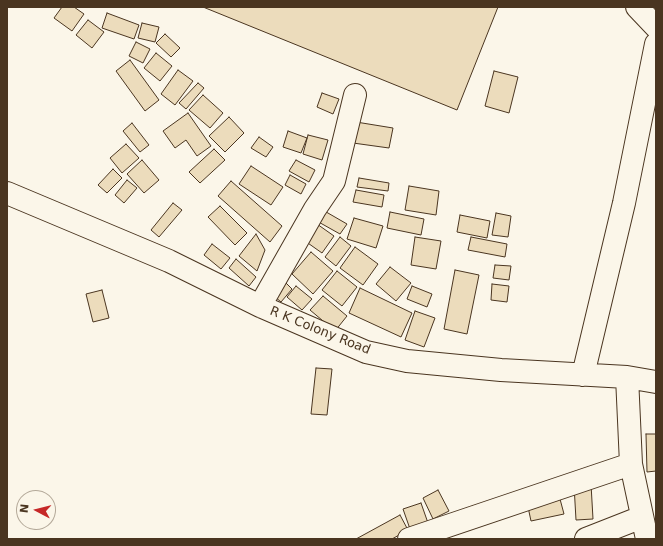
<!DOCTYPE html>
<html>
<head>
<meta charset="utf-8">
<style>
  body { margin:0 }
  #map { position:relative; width:663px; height:546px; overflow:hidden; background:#fbf6e9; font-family:"DejaVu Sans",sans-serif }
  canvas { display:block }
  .frame { position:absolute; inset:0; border:8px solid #4a3520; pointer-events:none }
  .north { position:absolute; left:16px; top:490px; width:40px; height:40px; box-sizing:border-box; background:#fbf6e9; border:1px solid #b4a999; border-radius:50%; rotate:277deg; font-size:11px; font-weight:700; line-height:16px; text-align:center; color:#4a3520 }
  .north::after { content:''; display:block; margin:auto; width:14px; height:18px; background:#c62828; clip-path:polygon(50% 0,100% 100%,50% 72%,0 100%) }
</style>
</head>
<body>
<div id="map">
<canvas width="663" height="546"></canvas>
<div class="frame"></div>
<div class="north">N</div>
</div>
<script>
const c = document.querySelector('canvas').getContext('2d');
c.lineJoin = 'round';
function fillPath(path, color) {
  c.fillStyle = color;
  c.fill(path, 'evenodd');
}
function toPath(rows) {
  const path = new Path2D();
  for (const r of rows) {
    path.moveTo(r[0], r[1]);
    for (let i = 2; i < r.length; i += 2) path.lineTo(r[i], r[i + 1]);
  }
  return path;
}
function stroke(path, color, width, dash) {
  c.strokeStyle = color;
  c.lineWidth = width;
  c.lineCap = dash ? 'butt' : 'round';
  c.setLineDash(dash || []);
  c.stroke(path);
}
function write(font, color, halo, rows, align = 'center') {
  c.font = font + ' "DejaVu Sans",sans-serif';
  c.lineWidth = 3;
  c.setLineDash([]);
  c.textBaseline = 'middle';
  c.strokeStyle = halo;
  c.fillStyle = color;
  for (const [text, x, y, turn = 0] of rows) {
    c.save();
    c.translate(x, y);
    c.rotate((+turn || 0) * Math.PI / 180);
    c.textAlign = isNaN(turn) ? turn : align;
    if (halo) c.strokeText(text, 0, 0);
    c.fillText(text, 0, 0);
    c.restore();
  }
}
const building = toPath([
  [62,7,74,7,84,14,72,31,54,18,62,7],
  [203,7,498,7,457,110,203,7],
  [107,13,139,25,134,39,102,28,107,13],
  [88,20,104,32,92,48,76,35,88,20],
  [142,23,159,27,155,42,138,38,142,23],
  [165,34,180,48,171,57,156,43,165,34],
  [136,42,150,49,143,63,129,56,136,42],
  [156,53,172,66,160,81,144,68,156,53],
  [130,60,159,100,145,111,116,71,130,60],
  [178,70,193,81,175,105,161,94,178,70],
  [494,71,518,77,509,113,485,106,494,71],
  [198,83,204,88,186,109,179,103,198,83],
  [322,93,339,99,333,114,317,107,322,93],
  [203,95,223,113,210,128,189,110,203,95],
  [188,113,211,146,197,156,186,140,175,148,163,131,188,113],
  [229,117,244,133,225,152,209,136,229,117],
  [356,122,393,128,389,148,353,143,356,122],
  [132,123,149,145,140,152,123,131,132,123],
  [288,131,307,138,301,153,283,147,288,131],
  [308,135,328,140,322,160,303,154,308,135],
  [259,137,273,147,266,157,251,148,259,137],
  [126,144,139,158,122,173,110,158,126,144],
  [214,149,225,160,200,183,189,172,214,149],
  [142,160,159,180,144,193,127,174,142,160],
  [296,160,315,170,309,182,289,171,296,160],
  [251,166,283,187,271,205,239,184,251,166],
  [113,169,122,178,107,193,98,185,113,169],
  [290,175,306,184,301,194,285,185,290,175],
  [359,178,389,183,388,191,357,187,359,178],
  [127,180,137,188,124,203,115,195,127,180],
  [231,181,282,226,270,242,218,196,231,181],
  [409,186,439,191,436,215,405,210,409,186],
  [356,190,384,195,382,207,353,202,356,190],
  [173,203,182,210,159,237,151,230,173,203],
  [220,206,247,233,235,245,208,217,220,206],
  [321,209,347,224,340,234,315,220,321,209],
  [390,212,424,219,421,235,387,228,390,212],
  [496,213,511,216,508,237,492,235,496,213],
  [460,215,490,221,487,238,457,232,460,215],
  [354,218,383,226,376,248,347,239,354,218],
  [317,224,334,236,322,253,305,241,317,224],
  [256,234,265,250,257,271,239,256,256,234],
  [340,237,351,246,336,266,325,257,340,237],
  [415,237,441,241,436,269,411,265,415,237],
  [471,237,507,244,505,257,468,250,471,237],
  [212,244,230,258,221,269,204,255,212,244],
  [355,247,378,264,363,285,340,268,355,247],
  [311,252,333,271,313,294,292,274,311,252],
  [236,259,256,277,249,286,229,268,236,259],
  [495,265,511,266,509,280,493,278,495,265],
  [390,267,411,283,396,301,376,284,390,267],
  [455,270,479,275,467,334,444,329,455,270],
  [337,271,357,287,342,306,322,290,337,271],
  [285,282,292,289,281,302,274,296,285,282],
  [492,284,509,286,507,302,491,300,492,284],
  [296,286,312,299,302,310,287,297,296,286],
  [412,286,432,294,427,307,407,299,412,286],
  [360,288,412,313,401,337,349,313,360,288],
  [102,290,109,318,93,322,86,294,102,290],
  [323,296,347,316,335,331,310,310,323,296],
  [415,311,435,318,424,347,405,340,415,311],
  [316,368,332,369,327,415,311,414,316,368],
  [646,434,656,434,656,471,647,472,646,434],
  [591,484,593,519,576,520,574,485,591,484],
  [438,490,449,511,433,519,423,498,438,490],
  [560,499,564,514,531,521,528,507,560,499],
  [421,503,428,523,410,529,403,509,421,503],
  [400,515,408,530,392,539,356,539,400,515]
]);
fillPath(building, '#ecdcbc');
stroke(building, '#4a3520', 1);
const street = toPath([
  [637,7,656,27],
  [7,193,169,261,260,306,366,352,407,361,501,370,627,377,656,382],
  [260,306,315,209,334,181,355,95],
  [583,375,624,203,656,44],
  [631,464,647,539],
  [409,539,631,464,627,377],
  [586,539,642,517]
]);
stroke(street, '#4a3520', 24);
stroke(street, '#fbf6e9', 22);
write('13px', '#4a3520', '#fbf6e9', [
  ["R K Colony Road",320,331,22]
]);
</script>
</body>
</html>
